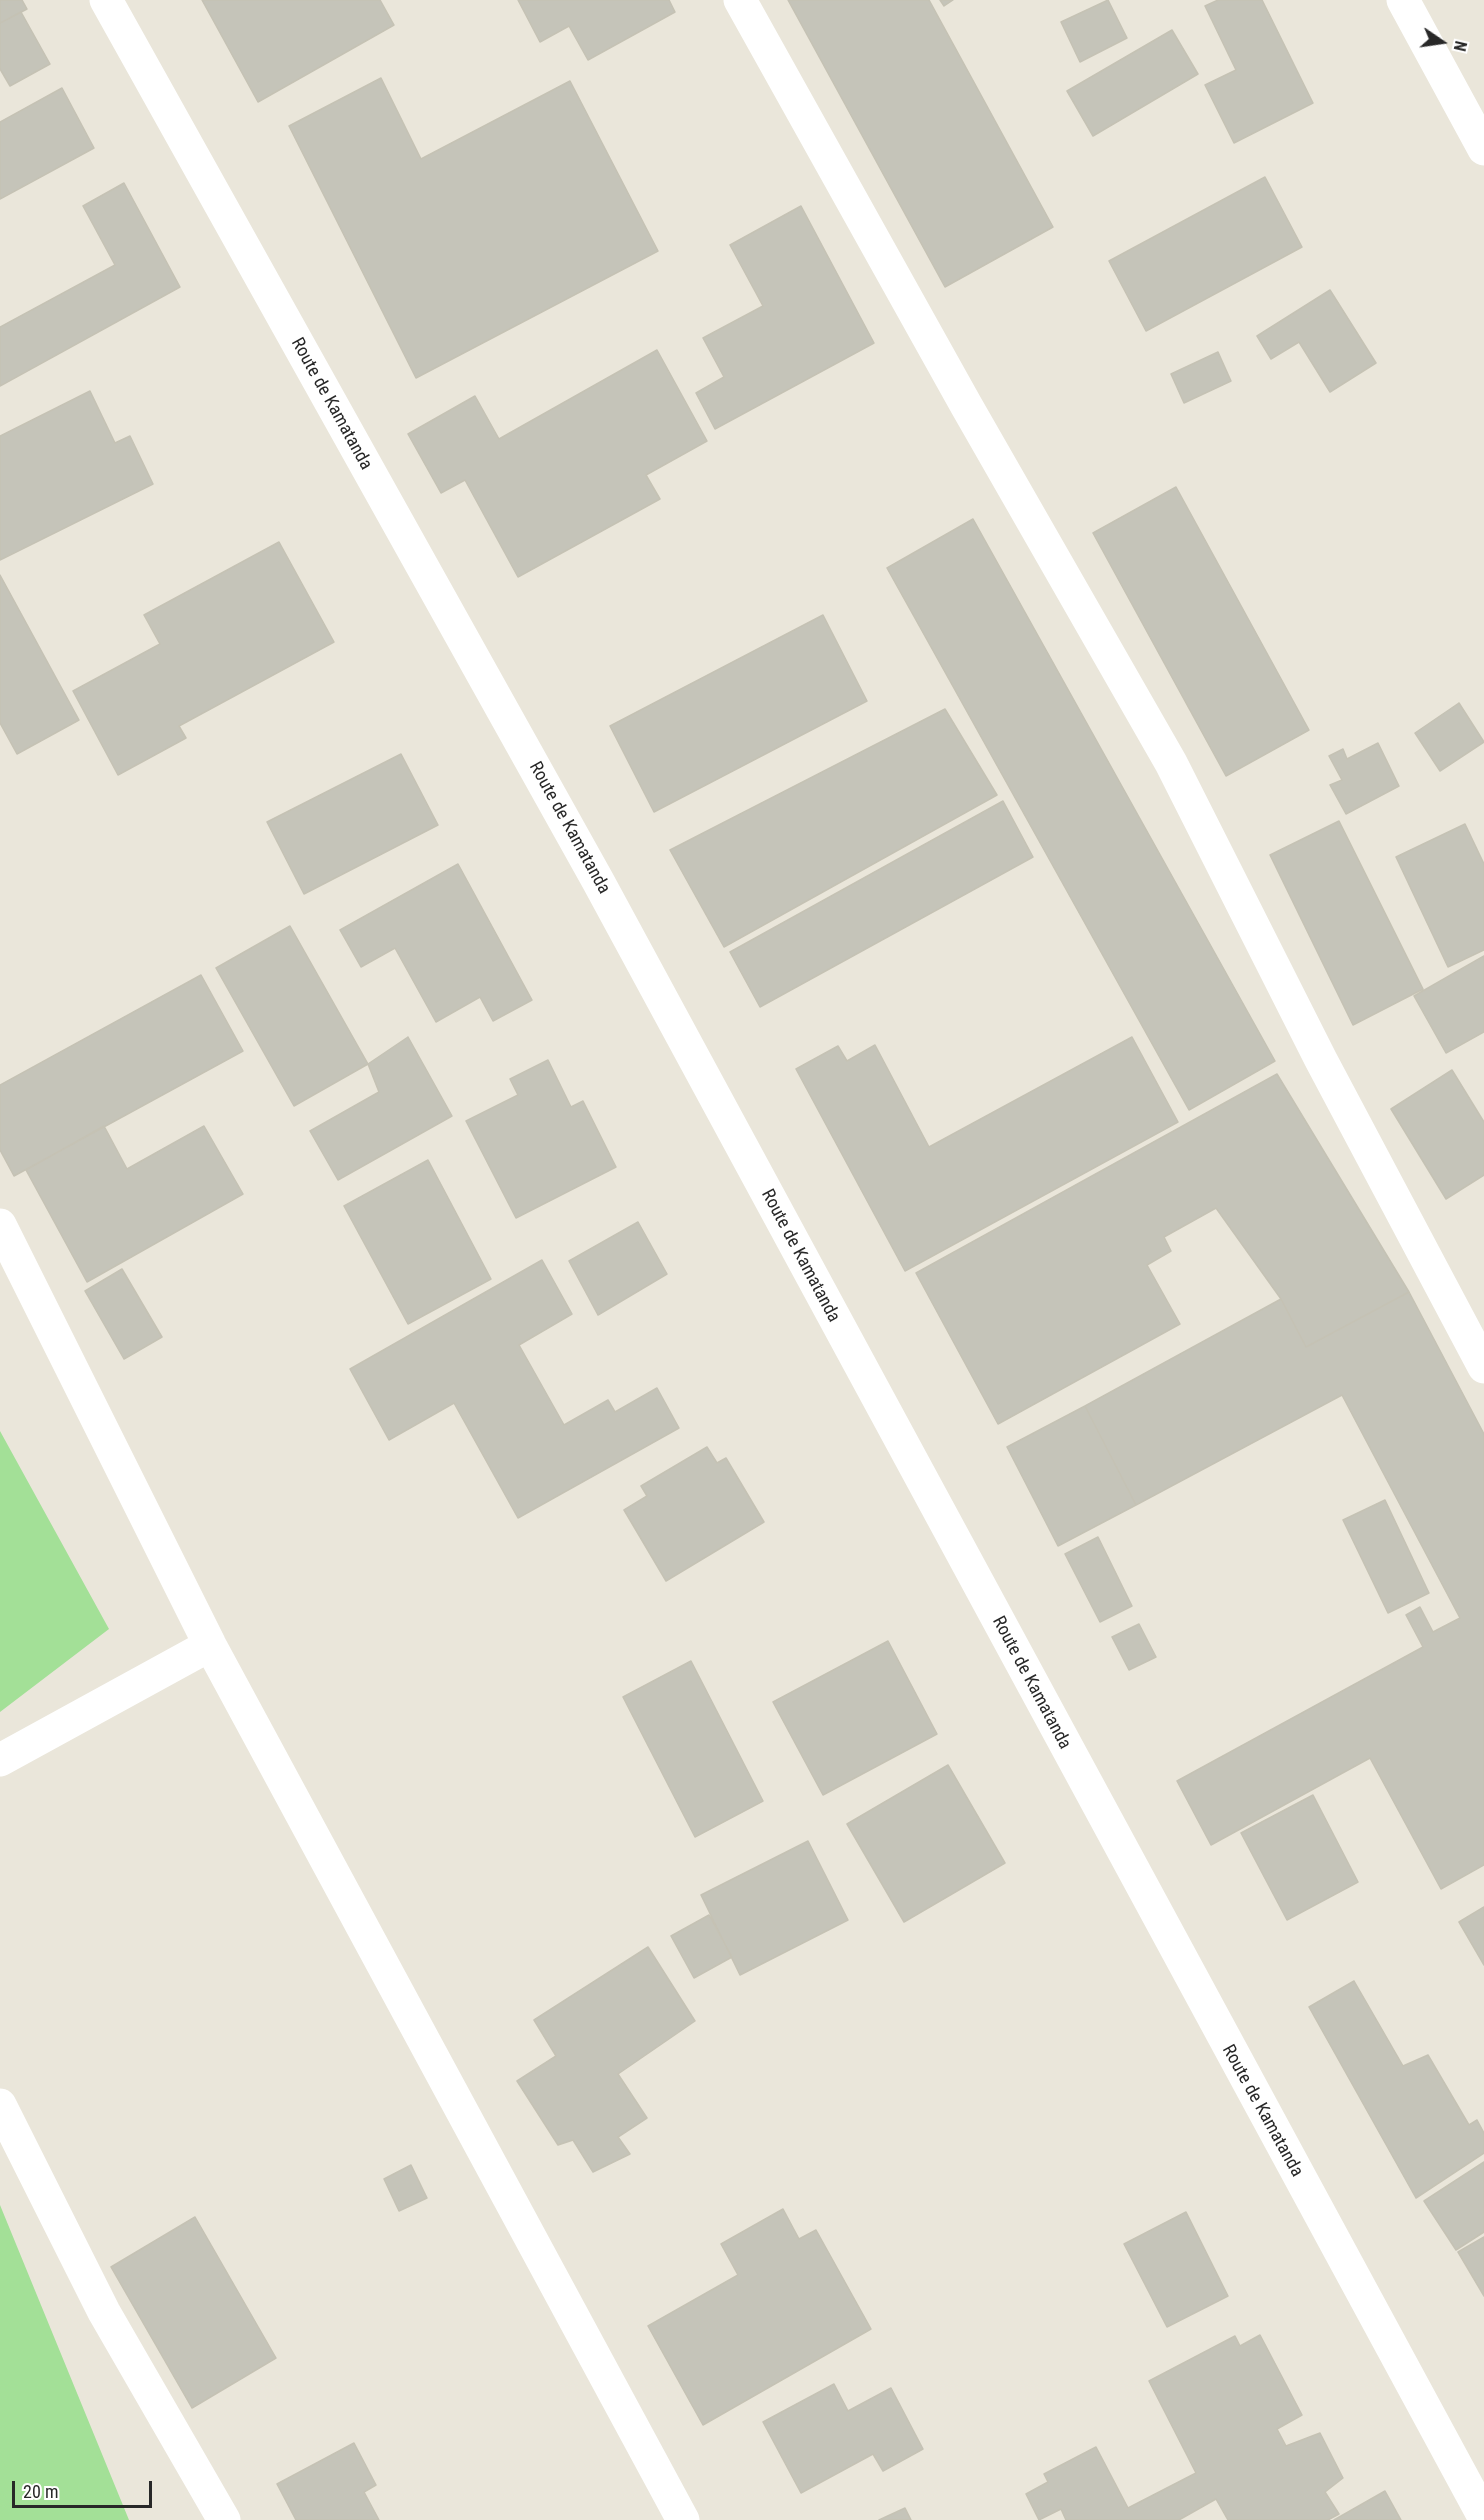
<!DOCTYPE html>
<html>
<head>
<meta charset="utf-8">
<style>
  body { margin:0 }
  #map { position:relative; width:1484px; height:2520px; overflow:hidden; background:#eae6da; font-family:"Roboto Condensed",sans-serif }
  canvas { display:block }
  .north { position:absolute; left:1412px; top:12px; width:60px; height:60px; -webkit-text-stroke:4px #fff; paint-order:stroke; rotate:103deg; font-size:16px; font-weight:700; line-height:24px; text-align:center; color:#282828 }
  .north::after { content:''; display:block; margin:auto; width:21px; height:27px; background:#282828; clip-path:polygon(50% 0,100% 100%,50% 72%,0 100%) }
  .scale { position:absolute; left:12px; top:2481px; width:140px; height:27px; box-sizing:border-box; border:3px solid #282828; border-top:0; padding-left:8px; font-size:18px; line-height:21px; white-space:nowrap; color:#282828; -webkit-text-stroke:4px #fff; paint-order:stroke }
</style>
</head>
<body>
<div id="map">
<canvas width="1484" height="2520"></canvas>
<div class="north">N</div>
<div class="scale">20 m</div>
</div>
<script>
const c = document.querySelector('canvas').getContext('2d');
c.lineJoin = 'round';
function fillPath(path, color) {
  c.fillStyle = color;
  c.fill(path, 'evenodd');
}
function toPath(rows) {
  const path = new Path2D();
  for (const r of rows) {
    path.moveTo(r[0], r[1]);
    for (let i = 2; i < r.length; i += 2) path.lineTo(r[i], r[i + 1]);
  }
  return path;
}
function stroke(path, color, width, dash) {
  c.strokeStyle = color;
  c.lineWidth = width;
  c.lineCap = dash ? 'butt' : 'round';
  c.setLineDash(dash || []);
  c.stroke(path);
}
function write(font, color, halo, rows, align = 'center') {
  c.font = font + ' "Roboto Condensed",sans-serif';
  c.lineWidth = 4.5;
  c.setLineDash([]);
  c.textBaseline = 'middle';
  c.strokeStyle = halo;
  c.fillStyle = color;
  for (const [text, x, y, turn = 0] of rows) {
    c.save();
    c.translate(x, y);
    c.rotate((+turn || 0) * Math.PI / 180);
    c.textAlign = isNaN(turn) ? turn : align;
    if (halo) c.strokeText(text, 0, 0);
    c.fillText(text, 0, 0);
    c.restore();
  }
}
fillPath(toPath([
  [0,1431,109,1629,0,1712],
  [0,2205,129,2520,0,2520]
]), '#a3e097');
const building = toPath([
  [0,0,22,0,27,9,0,23,0,0],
  [202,0,380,0,394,25,258,102,202,0],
  [518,0,669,0,675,12,588,60,569,26,540,42,518,0],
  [788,0,929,0,1053,227,945,287,788,0],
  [940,0,953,0,944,6,940,0],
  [1108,0,1127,38,1080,62,1061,22,1108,0],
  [1218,0,1262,0,1313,103,1234,143,1205,85,1236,70,1205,6,1218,0],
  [21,12,50,64,10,86,0,69,0,23,21,12],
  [1172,30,1198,74,1093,136,1067,91,1172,30],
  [381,78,421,159,570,81,658,251,416,378,289,126,381,78],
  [62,88,94,148,0,199,0,122,62,88],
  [1265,177,1302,247,1146,331,1109,261,1265,177],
  [124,183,180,287,0,386,0,327,115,265,83,206,124,183],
  [801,206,874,343,715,429,696,393,724,377,703,338,763,306,730,245,801,206],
  [1330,290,1376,363,1330,392,1299,342,1271,359,1257,336,1330,290],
  [657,350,707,441,646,475,660,499,518,577,465,480,441,493,408,434,475,396,499,439,657,350],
  [1218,352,1231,381,1184,403,1171,374,1218,352],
  [90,391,115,443,130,436,153,484,0,560,0,436,90,391],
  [1176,487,1309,730,1226,776,1093,533,1176,487],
  [973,519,1275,1061,1189,1110,887,568,973,519],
  [279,542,334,642,179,726,186,738,118,775,73,691,160,644,144,615,279,542],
  [0,575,79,720,17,754,0,723,0,575],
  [823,615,867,701,654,812,610,726,823,615],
  [1459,703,1484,742,1440,771,1415,733,1459,703],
  [945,709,997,795,724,947,670,850,945,709],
  [1378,743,1399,786,1346,814,1330,785,1342,780,1329,756,1343,749,1347,759,1378,743],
  [401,754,438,825,304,894,267,822,401,754],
  [1003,801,1033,857,760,1007,730,952,1003,801],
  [1339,821,1423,989,1353,1025,1270,855,1339,821],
  [1465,824,1484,864,1484,950,1448,967,1396,857,1465,824],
  [458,864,532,1000,493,1021,480,997,436,1022,395,948,361,967,340,930,458,864],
  [290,926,368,1064,294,1106,216,968,290,926],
  [1484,956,1484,1032,1446,1053,1414,996,1484,956],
  [201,975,243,1051,14,1176,0,1150,0,1085,201,975],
  [408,1037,452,1116,338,1180,310,1131,379,1092,368,1064,408,1037],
  [1132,1037,1178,1122,905,1271,796,1069,838,1046,847,1061,875,1045,929,1147,1132,1037],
  [548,1060,571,1107,583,1101,616,1167,516,1218,466,1121,518,1095,510,1079,548,1060],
  [1452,1070,1484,1122,1484,1175,1446,1199,1391,1109,1452,1070],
  [1277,1074,1409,1292,1306,1347,1281,1299,1216,1208,1164,1237,1171,1251,1147,1265,1180,1324,998,1424,916,1273,1277,1074],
  [104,1126,127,1169,204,1126,243,1194,87,1282,26,1170,104,1126],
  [428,1160,491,1279,408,1324,344,1206,428,1160],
  [638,1222,667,1274,598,1315,569,1261,638,1222],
  [542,1260,572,1314,519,1345,564,1425,608,1400,615,1412,657,1388,679,1428,518,1518,454,1403,389,1440,350,1369,542,1260],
  [122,1269,162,1337,124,1359,85,1291,122,1269],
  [1409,1292,1484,1434,1484,1865,1441,1889,1370,1758,1211,1845,1177,1781,1423,1647,1406,1615,1420,1607,1433,1632,1460,1618,1342,1395,1136,1505,1085,1406,1281,1299,1306,1347,1409,1292],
  [1085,1406,1136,1505,1058,1546,1007,1447,1085,1406],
  [707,1447,717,1463,726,1458,764,1522,666,1581,624,1510,647,1496,641,1486,707,1447],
  [1385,1500,1429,1593,1388,1613,1343,1520,1385,1500],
  [1098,1537,1132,1606,1100,1622,1065,1554,1098,1537],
  [1139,1624,1156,1657,1129,1670,1112,1637,1139,1624],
  [888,1641,937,1734,823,1795,773,1702,888,1641],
  [691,1661,763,1801,695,1837,623,1697,691,1661],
  [948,1765,1005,1863,904,1922,847,1824,948,1765],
  [1313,1795,1358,1882,1287,1920,1241,1833,1313,1795],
  [808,1841,848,1920,740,1975,701,1895,808,1841],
  [1484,1907,1484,1965,1459,1922,1484,1907],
  [709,1915,732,1957,694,1978,671,1936,709,1915],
  [648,1947,695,2021,618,2074,647,2118,618,2137,630,2154,593,2172,573,2140,558,2145,517,2081,556,2056,534,2020,648,1947],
  [1354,1981,1403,2066,1428,2055,1469,2125,1477,2120,1484,2133,1484,2153,1416,2198,1309,2007,1354,1981],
  [1484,2162,1484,2232,1456,2250,1424,2201,1484,2162],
  [411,2165,427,2198,399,2211,384,2179,411,2165],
  [783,2209,799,2239,816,2230,871,2329,703,2425,648,2326,738,2275,721,2244,783,2209],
  [1186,2212,1228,2296,1167,2327,1124,2244,1186,2212],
  [195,2217,276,2358,192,2408,111,2267,195,2217],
  [1484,2237,1484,2296,1458,2252,1484,2237],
  [1260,2335,1302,2415,1277,2429,1286,2446,1320,2433,1343,2478,1325,2492,1339,2514,1328,2520,1228,2520,1216,2499,1179,2520,1066,2520,1061,2509,1039,2520,1026,2494,1048,2482,1044,2474,1096,2447,1128,2508,1196,2473,1149,2381,1235,2336,1240,2346,1260,2335],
  [834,2384,848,2411,891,2388,923,2449,883,2471,873,2454,801,2493,763,2422,834,2384],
  [354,2443,376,2485,364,2492,379,2520,296,2520,277,2484,354,2443],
  [1385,2491,1401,2520,1334,2520,1385,2491],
  [905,2508,911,2520,879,2520,905,2508]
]);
fillPath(building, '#c5c4b9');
stroke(building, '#c5c2b4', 1.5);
stroke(toPath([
  [106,0,598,881,1484,2517],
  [740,0,966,405,1171,763,1321,1060,1484,1367],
  [1403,0,1484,149],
  [0,1225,210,1645,683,2520],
  [0,1760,210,1645],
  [0,2105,104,2312,224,2520]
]), '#fff', 33);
write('18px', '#282828', '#fff', [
  ["Route de Kamatanda",331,404,61],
  ["Route de Kamatanda",569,828,61],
  ["Route de Kamatanda",800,1256,62],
  ["Route de Kamatanda",1031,1683,62],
  ["Route de Kamatanda",1262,2111,61]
]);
</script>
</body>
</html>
